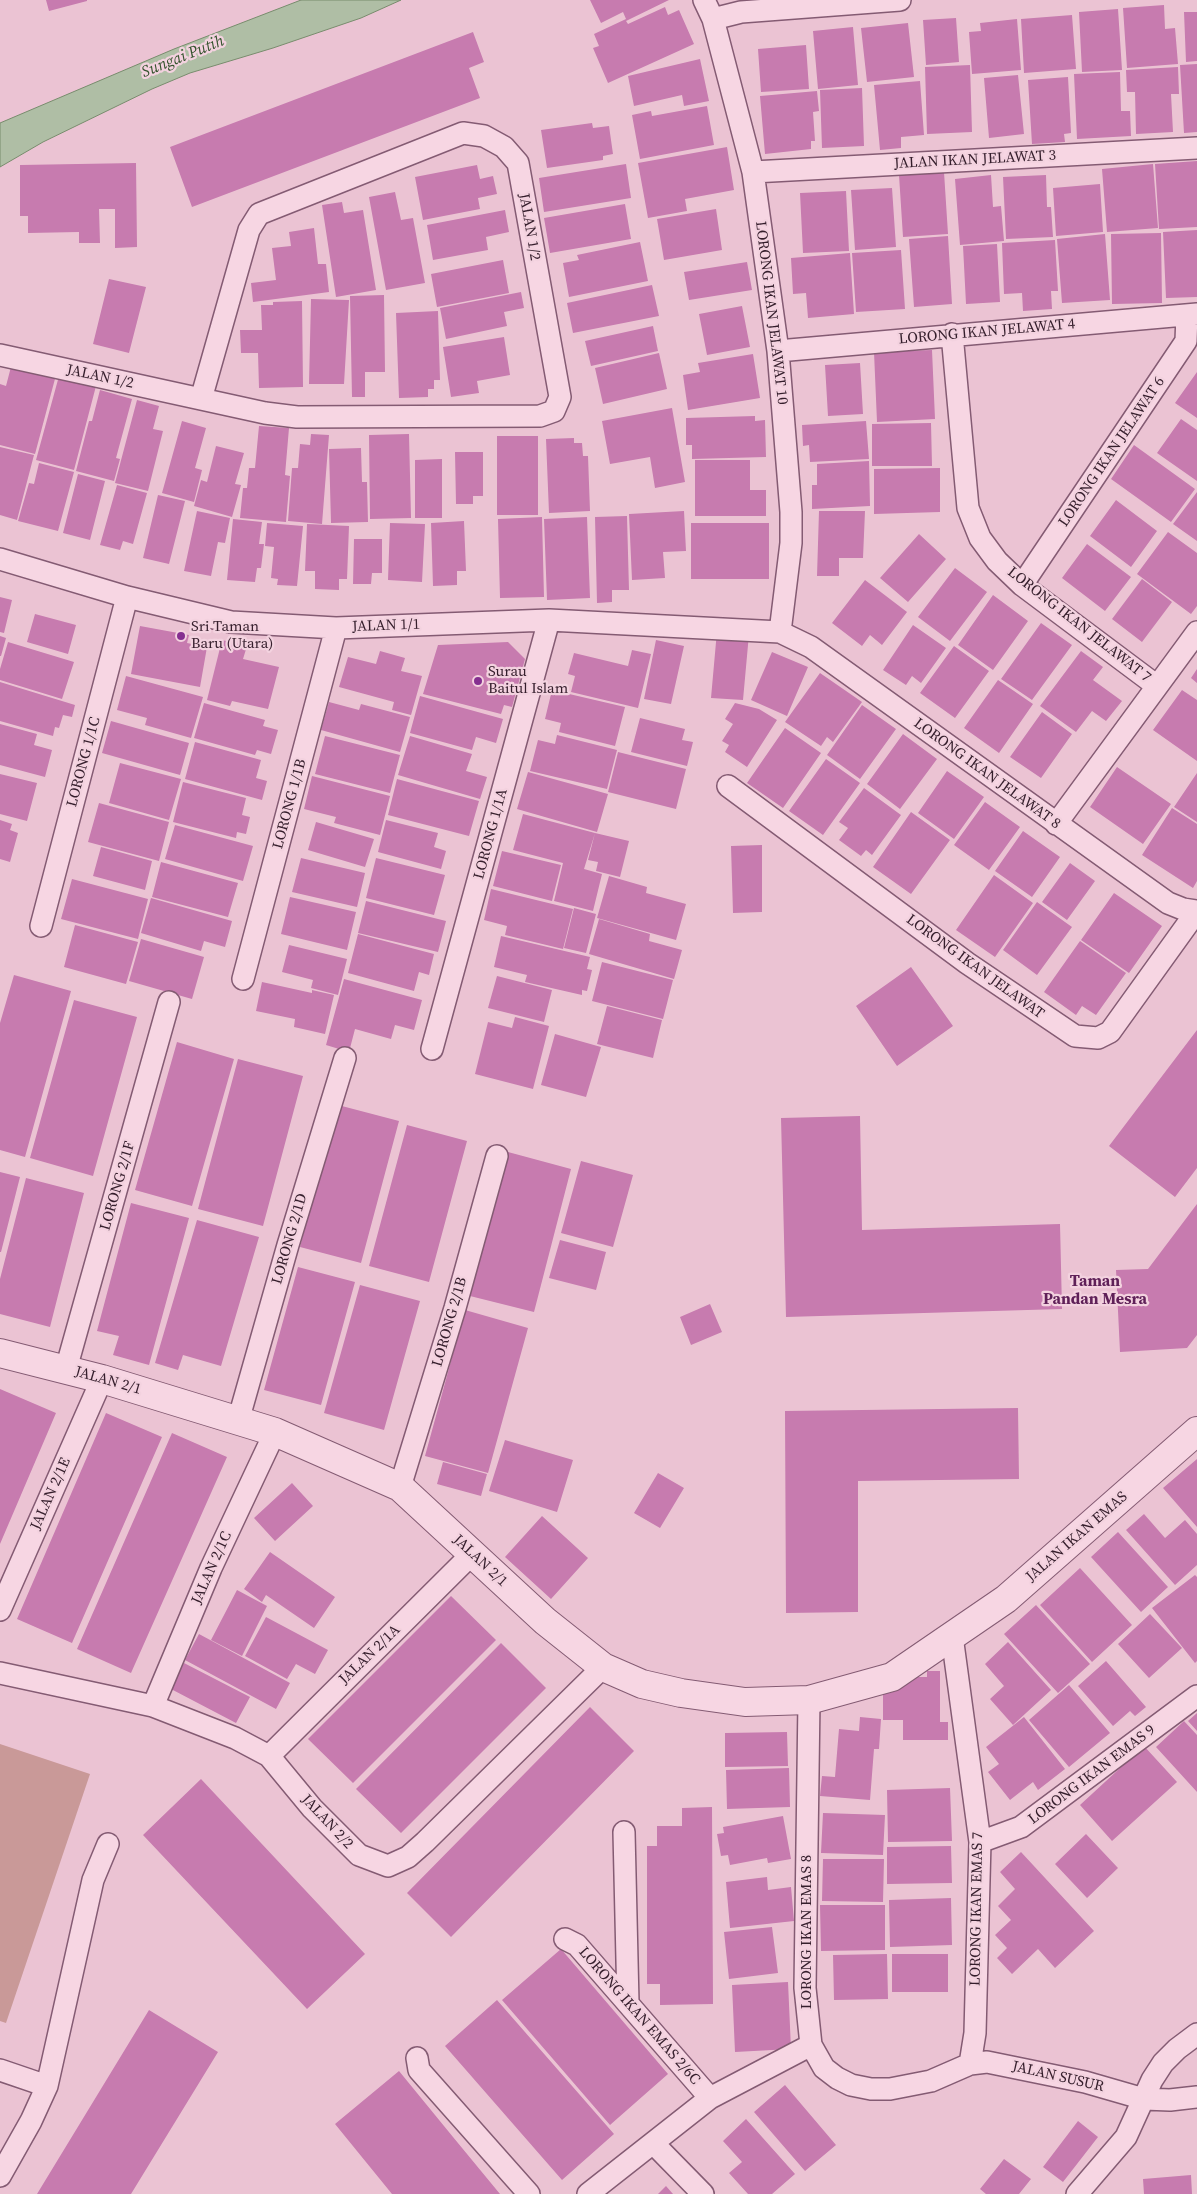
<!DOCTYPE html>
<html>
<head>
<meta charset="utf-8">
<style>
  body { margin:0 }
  canvas { display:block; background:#ebc3d3 }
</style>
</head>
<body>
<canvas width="1197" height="2194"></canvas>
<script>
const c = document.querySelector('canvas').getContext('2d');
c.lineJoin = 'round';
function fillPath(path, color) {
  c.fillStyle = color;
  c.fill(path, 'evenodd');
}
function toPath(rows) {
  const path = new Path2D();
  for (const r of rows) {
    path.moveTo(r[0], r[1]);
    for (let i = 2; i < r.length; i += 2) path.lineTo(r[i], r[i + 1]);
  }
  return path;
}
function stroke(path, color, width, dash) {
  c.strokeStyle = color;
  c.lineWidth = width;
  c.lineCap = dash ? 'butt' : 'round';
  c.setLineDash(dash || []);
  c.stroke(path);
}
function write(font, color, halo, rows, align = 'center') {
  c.font = font + ' "Source Serif 4",serif';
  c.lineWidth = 4.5;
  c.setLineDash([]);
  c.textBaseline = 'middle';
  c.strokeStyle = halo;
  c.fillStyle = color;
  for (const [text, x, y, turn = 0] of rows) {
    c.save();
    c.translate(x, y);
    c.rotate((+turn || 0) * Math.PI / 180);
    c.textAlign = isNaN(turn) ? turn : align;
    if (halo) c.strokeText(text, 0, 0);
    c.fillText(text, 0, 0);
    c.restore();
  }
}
fillPath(toPath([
  [0,1744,90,1774,6,2023,0,2021]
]), '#c99998');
const water = toPath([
  [301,0,401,0,361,18,273,48,190,73,152,89,43,142,0,167,0,123,174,49,301,0]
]);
fillPath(water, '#afbea5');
stroke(water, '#788c6d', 1);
fillPath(toPath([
  [46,0,87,0,87,1,49,11],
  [590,0,669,0,626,21,628,24,665,7,668,15,679,10,694,44,608,83,593,48,599,46,594,34,626,19,623,12,601,23],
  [1164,5,1165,29,1175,28,1178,64,1127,68,1123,8],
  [1118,9,1122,70,1082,72,1079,12],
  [1184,12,1197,12,1197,61,1186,62],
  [1072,15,1076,69,1024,73,1021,19],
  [956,18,959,62,926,65,923,20],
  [1017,19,1021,70,972,74,969,32,981,31,980,23],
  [908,23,914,77,867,82,861,28],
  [853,27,858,85,818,89,813,31],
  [473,32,484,62,469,68,480,98,192,207,170,147],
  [806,45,809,89,761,92,758,49],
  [700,59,709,101,684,106,682,95,634,106,628,76],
  [1197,64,1197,132,1184,133,1180,65],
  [970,65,972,132,927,134,925,67],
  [1178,67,1179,94,1171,94,1173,132,1136,134,1135,92,1127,92,1126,70],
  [1120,72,1121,111,1130,111,1131,136,1077,139,1074,74],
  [1018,75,1024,134,989,138,984,78],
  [1068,77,1071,133,1064,134,1065,142,1032,144,1028,80],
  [920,81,924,135,901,137,901,148,880,150,874,85],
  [862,88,864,146,822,148,820,90],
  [817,91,819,111,813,112,815,141,811,141,811,149,765,154,760,96],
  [707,106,714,145,640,159,632,115,651,111,652,116],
  [592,123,593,128,609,126,613,154,603,156,603,160,547,168,541,130],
  [727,147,734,190,685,199,687,211,648,218,638,163],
  [1197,161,1197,227,1159,229,1155,164],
  [136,163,137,247,115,248,115,209,99,209,100,243,79,243,79,232,28,233,28,216,20,216,20,165],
  [626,164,631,198,544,212,539,178],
  [1153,164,1158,228,1107,232,1102,169],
  [477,165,480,179,493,176,497,194,478,198,480,209,423,220,415,177],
  [944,172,948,234,903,237,899,175],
  [991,175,993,207,1001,206,1004,241,960,245,955,179],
  [1046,175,1047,207,1051,207,1053,237,1006,239,1003,177],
  [1100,184,1103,232,1056,236,1053,188],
  [892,188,896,247,855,250,851,190],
  [846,191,849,251,803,253,800,193],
  [395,192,401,220,413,218,425,283,386,290,369,197],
  [342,202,344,213,363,210,376,290,336,297,322,205],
  [625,204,631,239,550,253,544,218],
  [716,209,722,250,664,260,657,219],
  [505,210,509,232,486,237,488,250,433,260,427,225],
  [314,228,318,264,326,264,329,292,253,302,251,283,276,280,272,248,291,246,289,232],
  [1197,230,1197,297,1166,298,1163,232],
  [1161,233,1162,303,1112,304,1111,234],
  [1105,234,1110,300,1062,303,1057,239],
  [948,236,952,304,914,307,909,239],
  [1055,240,1058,291,1051,291,1052,309,1023,311,1022,293,1004,294,1002,243],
  [640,242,648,281,569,297,563,263,579,260,577,255],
  [997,244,1000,302,966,304,963,246],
  [901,250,905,309,856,312,852,253],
  [850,253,854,314,808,318,806,293,793,294,791,258],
  [503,260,509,293,437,307,431,274],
  [747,262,752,290,689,300,684,272],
  [109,279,146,287,129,353,93,344],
  [652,285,659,316,573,333,567,303],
  [521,292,524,308,504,312,507,326,446,339,440,308],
  [384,295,385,372,365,372,365,397,352,397,350,296],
  [311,299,349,300,344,384,309,384],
  [302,301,303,387,259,388,258,353,241,353,240,330,262,330,261,305,273,305,273,302],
  [742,306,750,347,707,355,699,314],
  [438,311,440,380,434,380,434,389,428,389,428,397,399,398,396,313],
  [653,326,658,351,591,366,585,341],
  [504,337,510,375,477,381,479,393,451,397,443,347],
  [932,350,935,419,877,422,874,352],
  [659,353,667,389,603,404,595,368],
  [753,354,760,398,688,410,683,375,700,372,698,363],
  [12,363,56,375,35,454,0,445,0,384,6,386],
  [860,363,863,414,828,416,825,365],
  [1197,372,1197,418,1175,403],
  [59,376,96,386,74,470,36,460],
  [100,390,132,399,116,458,120,459,114,481,76,471,89,421,92,421],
  [137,400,159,406,153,429,163,431,148,491,115,483],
  [672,408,685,482,655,488,650,457,610,464,602,421],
  [755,416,755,421,765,420,766,457,692,459,692,445,686,445,686,418],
  [1181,419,1197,430,1197,481,1157,453],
  [182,421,206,428,195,468,202,470,194,502,162,493],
  [866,421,869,459,810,462,809,445,803,446,802,425],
  [931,423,932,466,872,466,872,424],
  [259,426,289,428,285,475,290,476,286,522,240,518,243,488,247,488,249,468,255,468],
  [311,434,329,435,322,524,288,521,292,468,298,468,300,444,310,445],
  [409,434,411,518,370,519,369,435],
  [497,436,538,436,538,515,497,515],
  [574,438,574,443,582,443,583,456,588,456,590,511,549,513,546,439],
  [1134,445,1195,489,1171,522,1111,479],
  [216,446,244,453,235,484,241,485,232,517,194,506,201,480,207,482],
  [0,447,34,455,17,520,0,515],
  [361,448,362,482,367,482,368,522,331,523,329,449],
  [455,452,483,452,483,496,473,496,473,504,456,504],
  [442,459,442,518,415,518,415,460],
  [695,460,750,460,750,490,766,490,766,516,695,516],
  [869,461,870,506,812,509,812,485,817,485,817,464],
  [39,463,74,472,58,531,18,521,29,483,34,484],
  [940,468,940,512,874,514,874,469],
  [78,474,105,481,90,540,63,533],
  [117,485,147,493,133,544,123,541,120,550,100,545],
  [1197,492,1197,541,1173,524],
  [158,495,185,501,169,564,143,558],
  [1116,500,1157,531,1131,567,1090,536],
  [197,511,230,518,225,543,218,542,211,576,184,571],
  [684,511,686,551,663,552,665,578,632,580,629,514],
  [819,511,865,511,863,558,839,558,839,576,817,576],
  [627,516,629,590,612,590,612,602,597,603,595,517],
  [542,517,544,597,500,598,498,519],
  [587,517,590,598,547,600,544,519],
  [233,519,262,522,259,544,264,544,261,568,257,568,255,582,227,580],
  [464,521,466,571,457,571,457,585,433,586,431,523],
  [267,523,303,526,297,586,277,585,278,579,271,578,274,547,265,546],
  [390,523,425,524,422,582,388,580],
  [691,523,769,523,769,579,691,579],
  [307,524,349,526,347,579,339,579,339,590,315,589,315,571,305,571],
  [1168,532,1197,553,1197,606,1191,614,1137,574],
  [919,534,946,559,908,602,880,578],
  [354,539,382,539,382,573,372,573,371,584,353,584],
  [1087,544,1131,577,1105,611,1062,578],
  [955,568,987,592,950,641,918,617],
  [1142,579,1172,602,1142,642,1112,619],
  [865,580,907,612,882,645,870,635,862,646,832,623],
  [993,595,1028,621,993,670,958,645],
  [0,597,12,600,4,633,0,632],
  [35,614,76,625,68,654,27,642],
  [1041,623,1072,645,1032,700,1001,679],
  [913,625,946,648,921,683,912,676,906,685,883,670],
  [140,626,189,635,187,643,207,647,200,687,131,674],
  [717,631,749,634,743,700,711,698],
  [0,636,6,638,1,656,0,656],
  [222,640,247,646,243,659,279,667,268,709,232,701,230,706,207,700],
  [656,640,684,646,671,704,644,699],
  [8,642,74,662,62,699,0,680,0,669],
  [508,642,525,659,512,707,504,705,501,714,423,694,438,645],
  [954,646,989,671,955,718,920,693],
  [632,650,651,654,638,708,571,692,575,676,568,674,574,653,628,666],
  [380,651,405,658,401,671,422,676,411,715,392,710,394,702,339,687,348,657,376,664],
  [1081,651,1103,667,1093,680,1122,701,1106,721,1092,711,1076,732,1040,706],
  [772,652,808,667,787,716,751,700],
  [1197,669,1197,683,1191,678],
  [820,673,862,702,833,742,827,737,821,746,785,722],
  [126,676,203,697,191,738,145,725,147,718,117,710],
  [998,680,1033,704,999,753,964,728],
  [0,682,75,705,72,717,63,715,59,728,55,727,53,736,0,721],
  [552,690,625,707,615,746,559,732,561,723,545,719],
  [1182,690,1197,700,1197,761,1153,730],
  [420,696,503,719,496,743,476,737,472,750,410,733],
  [329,702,359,710,361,704,410,717,400,752,321,730],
  [204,703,265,720,263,726,278,730,271,754,257,750,255,755,194,738],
  [735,703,759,709,777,720,747,767,725,752,729,745,722,741,733,724,725,719],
  [862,705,896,729,860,779,827,755],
  [1042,712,1072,734,1041,778,1010,757],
  [640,718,685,729,682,740,693,742,687,766,631,752],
  [111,721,189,743,180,775,102,753],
  [0,724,37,734,34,745,52,750,45,777,0,765],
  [785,728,821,753,783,808,747,783],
  [903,734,937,759,900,809,867,784],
  [557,735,617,750,607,789,530,771,538,740,555,744],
  [325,736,400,755,390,793,315,774],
  [410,736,472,754,466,771,487,777,480,799,398,775],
  [195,742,261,760,256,778,267,781,262,800,185,779],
  [618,752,686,769,676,809,608,792],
  [826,759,860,783,823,835,789,811],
  [120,763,181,779,169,820,109,803],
  [1117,767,1171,804,1143,844,1090,807],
  [947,771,984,797,954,839,918,813],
  [528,772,608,794,597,832,517,809],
  [1197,773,1197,822,1174,807],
  [0,774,37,783,27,821,0,814],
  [312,776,390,796,380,835,334,823,336,817,304,809],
  [397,779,479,801,469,836,388,815],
  [183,782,246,798,242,815,250,817,246,834,237,832,236,838,173,822],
  [864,788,901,815,872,855,866,850,861,856,839,840,848,828,839,822],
  [985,802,1020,827,989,870,954,845],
  [99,803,169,822,159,861,88,842],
  [1172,808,1197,824,1197,881,1193,888,1142,855],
  [911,812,950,840,911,894,873,867],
  [523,814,595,833,584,869,602,874,593,911,554,901,563,863,513,850],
  [0,820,12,824,10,830,18,833,10,862,0,859],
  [386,820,438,833,434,847,446,851,441,869,378,852],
  [316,822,374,839,365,867,308,850],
  [175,825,253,846,243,881,165,859],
  [1023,831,1060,857,1032,897,995,871],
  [595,833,629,841,620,877,596,871,598,862,588,860],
  [762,845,762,912,733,913,731,846],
  [101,847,152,861,145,890,93,876],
  [502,851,561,865,552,901,493,886],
  [301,858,365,873,357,907,292,892],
  [376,858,445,875,434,915,366,898],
  [161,862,238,883,228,917,152,897],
  [1070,863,1095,881,1067,920,1042,902],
  [994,875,1033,903,995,957,956,930],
  [609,876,647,887,646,893,686,904,676,940,597,918],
  [72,879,148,899,138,939,61,919],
  [491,889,573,909,563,949,505,935,507,926,484,920],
  [1114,893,1162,926,1129,973,1081,940],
  [290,897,356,912,347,950,281,934],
  [151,898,232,921,225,947,204,941,201,951,141,933],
  [366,901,446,921,438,952,358,933],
  [1037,902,1072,927,1037,975,1003,950],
  [574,908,596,914,586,953,564,948],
  [599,919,650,934,649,941,682,950,674,979,589,954],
  [75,925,138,942,126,984,64,967],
  [358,934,434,954,429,975,419,972,414,991,348,973],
  [501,936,590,957,587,969,592,970,587,991,582,990,582,995,525,982,527,975,494,967],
  [141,939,204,957,192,999,129,981],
  [1080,941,1126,973,1096,1015,1082,1006,1076,1015,1044,992],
  [289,945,347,959,338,995,311,988,313,980,282,972],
  [602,962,673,980,663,1019,592,1001],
  [911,967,953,1026,897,1066,856,1006],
  [14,975,71,991,25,1157,0,1150,0,1023],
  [497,976,552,990,544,1022,488,1008],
  [344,979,422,1000,414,1030,395,1025,391,1039,355,1029,349,1052,326,1045],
  [262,982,312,993,312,990,334,995,325,1034,294,1027,295,1019,256,1011],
  [74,1000,137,1017,93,1176,30,1158],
  [607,1006,662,1020,653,1058,597,1044],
  [515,1017,549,1026,533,1089,475,1074,488,1022,512,1028],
  [1197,1030,1197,1168,1175,1197,1109,1146],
  [555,1034,601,1047,586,1097,541,1085],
  [177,1042,234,1059,192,1206,135,1190],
  [238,1059,303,1076,263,1226,198,1209],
  [338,1105,399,1121,361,1263,300,1247],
  [860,1116,862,1230,1060,1224,1062,1309,786,1317,781,1118],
  [407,1125,467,1141,429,1282,369,1266],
  [508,1152,571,1169,534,1312,470,1296],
  [581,1161,633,1175,613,1247,561,1233],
  [0,1172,20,1177,1,1252,0,1252],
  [26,1178,84,1193,50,1327,0,1314,0,1279],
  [131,1203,189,1218,149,1365,113,1355,119,1336,97,1331],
  [1197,1204,1197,1335,1187,1348,1120,1352,1116,1270,1148,1269],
  [197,1220,259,1237,221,1366,183,1355,178,1370,155,1363],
  [560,1240,606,1252,596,1290,549,1278],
  [298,1267,355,1282,321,1405,264,1390],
  [360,1285,420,1301,384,1430,324,1413],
  [710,1304,722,1332,691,1345,680,1317],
  [465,1310,528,1328,488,1473,425,1456],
  [0,1389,56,1413,0,1544],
  [1018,1408,1019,1479,858,1481,858,1612,786,1613,785,1411],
  [106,1413,162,1437,72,1643,17,1619],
  [172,1433,227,1457,131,1673,77,1649],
  [505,1440,573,1460,557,1512,489,1491],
  [1197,1459,1197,1527,1163,1488],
  [443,1462,487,1474,481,1496,437,1484],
  [658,1473,684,1488,660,1528,634,1513],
  [292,1483,313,1506,275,1541,254,1518],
  [1144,1514,1165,1538,1185,1520,1197,1534,1197,1565,1175,1585,1126,1530],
  [542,1516,588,1558,551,1599,505,1557],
  [1118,1532,1168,1587,1141,1612,1091,1557],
  [270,1552,335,1597,314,1628,266,1595,262,1602,244,1589],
  [1080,1568,1132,1625,1092,1662,1040,1605],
  [1195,1575,1197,1577,1197,1661,1195,1663,1152,1608],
  [237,1590,267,1606,242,1656,211,1640],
  [451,1596,496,1640,353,1783,308,1739],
  [1036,1605,1090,1664,1058,1693,1004,1634],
  [1150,1614,1182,1648,1149,1678,1118,1644],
  [266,1617,328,1650,315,1674,296,1664,287,1679,245,1656],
  [199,1634,290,1683,276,1709,185,1660],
  [1008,1642,1051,1690,1013,1725,990,1699,1004,1686,985,1664],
  [501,1643,546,1688,401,1833,356,1789],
  [1106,1661,1146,1707,1135,1716,1130,1711,1113,1726,1078,1686],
  [184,1663,250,1697,236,1723,171,1689],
  [927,1671,940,1671,940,1722,948,1722,948,1740,903,1740,903,1720,883,1720,883,1685,903,1677,927,1677],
  [1069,1685,1110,1733,1069,1767,1029,1720],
  [590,1707,634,1751,451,1937,407,1893],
  [1197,1713,1197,1731,1188,1721],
  [860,1717,881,1719,879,1749,874,1749,870,1800,820,1796,822,1776,835,1777,839,1729,859,1731],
  [1024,1717,1065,1769,1038,1790,1033,1782,1010,1800,988,1772,999,1764,986,1747],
  [1184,1721,1197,1735,1197,1792,1156,1747],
  [787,1732,788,1766,725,1767,725,1733],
  [1144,1746,1177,1782,1112,1841,1080,1805],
  [789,1768,790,1807,727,1809,726,1770],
  [201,1779,365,1954,307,2009,143,1835],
  [950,1788,952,1841,888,1842,887,1790],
  [712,1807,713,2004,660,2005,660,1984,647,1984,647,1846,657,1846,657,1826,682,1826,682,1808],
  [823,1813,885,1815,883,1855,821,1853],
  [783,1816,791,1859,768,1863,767,1858,730,1865,728,1855,721,1856,717,1834,724,1833,723,1827],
  [1086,1834,1118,1868,1087,1898,1055,1864],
  [951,1846,952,1883,887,1884,887,1847],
  [1021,1852,1094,1931,1055,1968,1038,1949,1012,1974,997,1958,1007,1948,995,1935,1011,1920,998,1906,1015,1889,1000,1872],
  [823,1859,884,1859,883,1902,822,1901],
  [767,1877,768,1890,791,1887,794,1921,730,1928,726,1882],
  [951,1898,952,1945,890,1947,889,1900],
  [820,1905,885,1905,885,1950,821,1951],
  [772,1927,778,1973,729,1979,724,1932],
  [561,1949,668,2074,610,2125,502,2000],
  [887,1954,888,1999,834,2000,833,1955],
  [892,1954,948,1954,948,1992,892,1992],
  [788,1982,791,2049,735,2052,732,1985],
  [497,2000,614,2134,562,2180,445,2046],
  [149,2010,218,2052,131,2194,37,2194],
  [399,2071,453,2137,500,2194,392,2194,335,2124],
  [785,2085,836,2145,805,2171,754,2112],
  [746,2119,795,2174,772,2194,748,2194,729,2173,742,2162,723,2141],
  [1078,2121,1098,2137,1063,2182,1043,2167],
  [1004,2159,1031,2179,1019,2194,986,2194,980,2189],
  [1191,2175,1192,2194,1144,2194,1143,2179],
  [666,2186,673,2194,658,2194]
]), '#c77baf');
const minor = toPath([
  [704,0,713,19,753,172,778,351,791,512,791,543,780,632],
  [713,19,741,12,900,0],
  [753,172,1197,148],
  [952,334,968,508,980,538,997,561,1022,585,1157,686],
  [778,351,1197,314],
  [0,355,265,413,297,417,540,416,554,411,560,397,518,163,504,147,484,136,463,133,259,214,249,230,201,399],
  [0,559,127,597,231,622,336,628,549,620,780,632,811,647,1168,903,1183,909,1196,911],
  [1022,585,1186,341,1187,315],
  [728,786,967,963,1075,1036,1098,1038,1110,1032,1197,911],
  [1056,824,1197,632],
  [41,926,127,597],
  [243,979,336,628],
  [432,1049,549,620],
  [66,1369,169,1002],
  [238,1421,288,1245,345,1058],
  [400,1487,455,1308,497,1156],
  [0,1610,102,1379],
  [952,1636,980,1842,975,2033,970,2064],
  [0,1673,153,1706,235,1738,269,1756,312,1808,359,1855,388,1866,408,1857,425,1842,603,1667],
  [809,1700,805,1988,811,2045,824,2068,837,2078,851,2085,871,2089,890,2089,931,2081,970,2064,987,2062,1085,2082,1144,2099,1170,2100,1197,2097],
  [153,1706,211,1568,275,1432],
  [269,1756,472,1554],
  [624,1832,628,2003],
  [980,1842,1021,1827,1197,1696],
  [565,1939,577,1945,710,2098],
  [417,2058,419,2070,529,2194],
  [0,2070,47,2086],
  [653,2143,703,2194],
  [0,2176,31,2121,47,2086,93,1880,108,1844],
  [588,2194,710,2098,811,2045],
  [1077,2194,1126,2137,1152,2080,1163,2063,1177,2049,1197,2034]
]);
const tertiary = toPath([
  [0,1353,102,1379,275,1432,400,1487,545,1621,603,1667,642,1684,681,1693,745,1702,809,1700,892,1677,1006,1599,1197,1431]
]);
stroke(minor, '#845b73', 24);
stroke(tertiary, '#845b73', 30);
stroke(minor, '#f7d6e3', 21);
stroke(tertiary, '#f7d6e3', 28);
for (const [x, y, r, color] of [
  [181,636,5,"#852f90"],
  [478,681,5,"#852f90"]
]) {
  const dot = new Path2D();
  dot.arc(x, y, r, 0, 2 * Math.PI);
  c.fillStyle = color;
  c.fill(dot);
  stroke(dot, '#f3d2df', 2);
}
write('15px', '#351e2c', '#f3d2df', [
  ["JALAN IKAN JELAWAT 3",975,160,-3],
  ["JALAN 1/2",529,227,80],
  ["LORONG IKAN JELAWAT 10",771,313,83],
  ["LORONG IKAN JELAWAT 4",987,332,-5],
  ["JALAN 1/2",100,377,12],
  ["LORONG IKAN JELAWAT 6",1112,452,-56],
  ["LORONG IKAN JELAWAT 7",1079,625,38],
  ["JALAN 1/1",386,626,-2],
  ["LORONG 1/1C",84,762,-75],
  ["LORONG IKAN JELAWAT 8",987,774,36],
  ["LORONG 1/1B",290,804,-75],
  ["LORONG 1/1A",491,834,-75],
  ["LORONG IKAN JELAWAT",975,967,36],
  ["LORONG 2/1F",118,1186,-74],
  ["LORONG 2/1D",290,1239,-74],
  ["LORONG 2/1B",450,1322,-74],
  ["JALAN 2/1",108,1381,16],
  ["JALAN 2/1E",51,1494,-66],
  ["JALAN IKAN EMAS",1077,1537,-41],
  ["JALAN 2/1",480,1561,43],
  ["JALAN 2/1C",212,1568,-66],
  ["JALAN 2/1A",370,1655,-44],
  ["LORONG IKAN EMAS 9",1092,1775,-37],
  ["JALAN 2/2",327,1822,47],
  ["LORONG IKAN EMAS 7",977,1909,-89],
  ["LORONG IKAN EMAS 8",807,1932,-90],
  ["LORONG IKAN EMAS 2/6C",639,2016,49],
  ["JALAN SUSUR",1058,2077,13]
]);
write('15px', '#351e2c', '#f3d2df', [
  ["Sri Taman",191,627],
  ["Baru (Utara)",191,644],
  ["Surau",488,672],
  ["Baitul Islam",488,689]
], 'left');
write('italic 16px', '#35542e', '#f3d2df', [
  ["Sungai Putih",183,57,-22]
]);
write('bold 16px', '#5f2058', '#f3d2df', [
  ["Taman",1095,1282],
  ["Pandan Mesra",1095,1300]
]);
</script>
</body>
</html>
